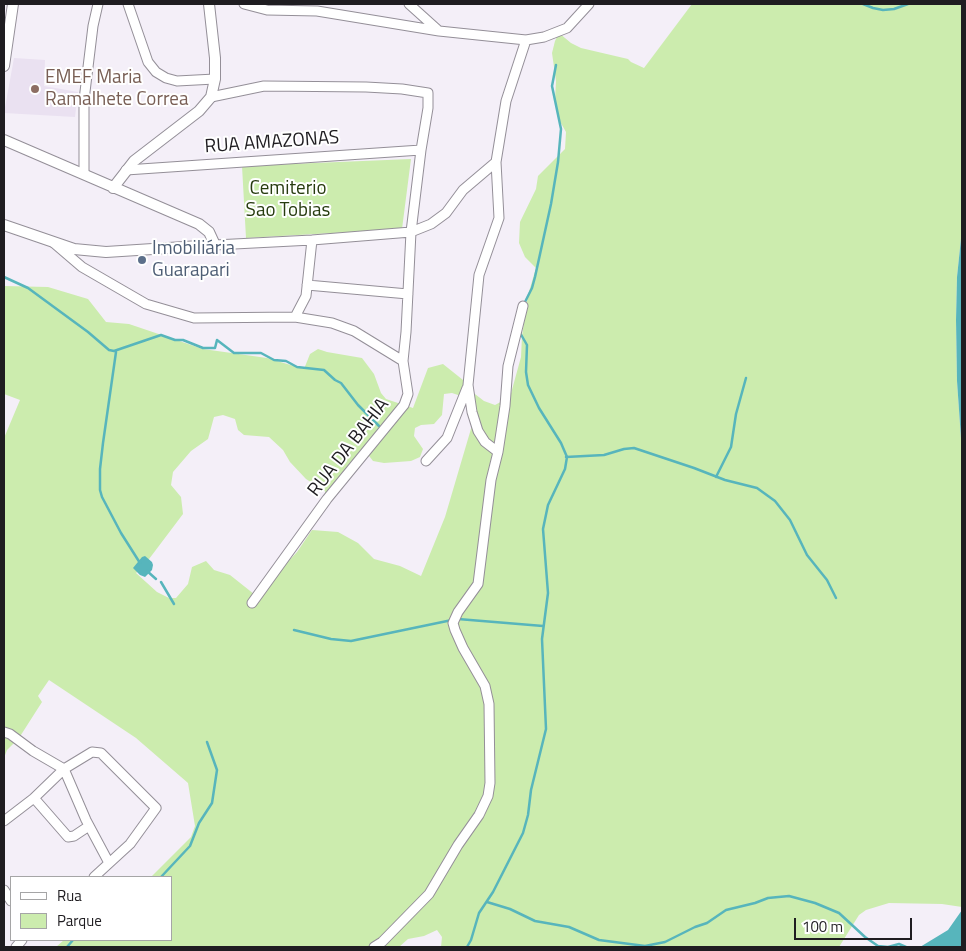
<!DOCTYPE html>
<html>
<head>
<meta charset="utf-8">
<style>
  body { margin:0 }
  #map { position:relative; width:966px; height:951px; overflow:hidden; background:#f4eff8; font-family:"Titillium Web",sans-serif }
  canvas { display:block }
  .frame { position:absolute; inset:0; border:5px solid #1f1d21; pointer-events:none }
  .legend { position:absolute; left:10px; top:876px; width:162px; height:65px; box-sizing:border-box; background:#fff; border:1px solid #a5a5a6; margin:0; padding:6px 9px; list-style:none; font-size:15px; color:#1f1d21 }
  .legend li { display:flex; align-items:center; gap:10px; height:25px }
  .legend b { width:25px; border:1px solid #a5a5a6 }
  .scale { position:absolute; left:794px; top:918px; width:118px; height:22px; box-sizing:border-box; border:2px solid #1f1d21; border-top:0; padding-left:6px; font-size:15px; line-height:18px; white-space:nowrap; color:#1f1d21; -webkit-text-stroke:4px #fff; paint-order:stroke }
</style>
</head>
<body>
<div id="map">
<canvas width="966" height="951"></canvas>
<div class="frame"></div>
<ul class="legend">
<li><b style="height:6px;background:#fff"></b>Rua</li>
<li><b style="height:14px;background:#ccecae"></b>Parque</li>
</ul>
<div class="scale">100 m</div>
</div>
<script>
const c = document.querySelector('canvas').getContext('2d');
c.lineJoin = 'round';
function fillPath(path, color) {
  c.fillStyle = color;
  c.fill(path, 'evenodd');
}
function toPath(rows) {
  const path = new Path2D();
  for (const r of rows) {
    path.moveTo(r[0], r[1]);
    for (let i = 2; i < r.length; i += 2) path.lineTo(r[i], r[i + 1]);
  }
  return path;
}
function stroke(path, color, width, dash) {
  c.strokeStyle = color;
  c.lineWidth = width;
  c.lineCap = dash ? 'butt' : 'round';
  c.setLineDash(dash || []);
  c.stroke(path);
}
function write(font, color, halo, rows, align = 'center') {
  c.font = font + ' "Titillium Web",sans-serif';
  c.lineWidth = 4;
  c.setLineDash([]);
  c.textBaseline = 'middle';
  c.strokeStyle = halo;
  c.fillStyle = color;
  for (const [text, x, y, turn = 0] of rows) {
    c.save();
    c.translate(x, y);
    c.rotate((+turn || 0) * Math.PI / 180);
    c.textAlign = isNaN(turn) ? turn : align;
    if (halo) c.strokeText(text, 0, 0);
    c.fillText(text, 0, 0);
    c.restore();
  }
}
fillPath(toPath([
  [14,58,45,60,44,86,78,92,75,117,4,113]
]), '#eae1f1');
fillPath(toPath([
  [692,4,962,4,962,229,957,277,956,320,957,381,962,453,962,907,942,904,889,903,866,910,859,915,839,947,441,947,442,937,437,930,424,936,408,939,399,947,56,947,64,940,171,940,171,877,151,877,191,837,195,826,188,783,136,738,49,680,38,696,42,702,19,738,7,750,4,758,4,438,20,400,4,394,4,286,48,287,88,299,106,322,129,324,203,349,267,358,304,369,310,354,318,349,327,352,362,358,374,374,381,393,386,399,413,408,428,368,443,364,463,380,471,391,484,401,495,405,510,397,521,357,522,336,528,295,536,268,525,257,519,243,520,222,536,189,538,176,565,149,566,132,558,118,555,101,556,81,552,53,555,41,559,33,571,43,581,48,628,59,631,62,644,68],
  [452,393,464,397,478,421,473,422,445,517,421,576,400,566,374,559,358,543,338,532,312,530,297,552,283,567,275,573,277,576,259,598,230,575,214,570,206,561,192,567,188,584,176,598,169,598,157,592,136,573,143,567,183,514,181,497,171,485,173,472,191,451,208,439,214,417,223,415,235,419,238,430,244,435,269,437,283,450,290,462,306,479,325,491,325,500,366,452,373,461,384,463,411,461,420,457,423,449,414,436,415,428,421,425,434,424,442,415,444,394],
  [411,159,402,229,246,238,242,166]
]), '#ccecae');
fillPath(toPath([
  [962,229,962,453,957,381,956,320,957,277],
  [145,556,152,562,153,565,152,570,145,577,140,575,133,568,142,557],
  [962,910,962,947,920,947,948,930]
]), '#57b5bc');
stroke(toPath([
  [863,4,873,8,883,10,894,9,908,4],
  [4,277,28,288,88,332,109,350,114,351,161,335,175,340,183,340,203,348,215,348,217,340,234,353,261,353,274,360,286,361,297,367,324,370,335,380,341,383,358,405,379,426],
  [524,304,532,288,535,277,551,204,558,162,561,129,552,86,556,65],
  [116,352,103,443,100,469,100,490,102,497,121,533,140,563],
  [566,457,604,455,624,449,634,448,694,468,725,480,757,488,775,501,790,520,807,555,827,580,836,598],
  [716,477,731,447,736,414,746,378],
  [147,571,156,579],
  [161,582,174,604],
  [458,619,543,626],
  [294,630,331,639,351,641,452,620],
  [161,877,190,846,199,823,212,803,217,770,207,742],
  [487,902,510,909,535,921,569,927,599,940,645,946,665,942,695,927,707,923,726,910,755,903,768,898,789,896,815,903,839,913,865,937,878,946,888,947,899,944,906,947],
  [67,947,73,940],
  [467,947,471,940,479,913,493,892,523,833,528,815,531,790,546,729,542,639,548,593,543,529,548,505,565,469,567,457,561,443,539,408,528,385,526,372,527,345,519,331]
]), '#57b5bc', 2.5);
const minor = toPath([
  [128,4,148,62,156,72,166,78,177,81,215,79],
  [244,4,267,10,317,11,439,31,526,40,544,37,567,28,589,4],
  [409,4,439,31],
  [211,97,264,86,366,87,402,89,428,93,428,108,421,150,411,232,406,332,403,361,408,394,404,405,327,499,252,603],
  [126,170,421,150],
  [84,174,84,100,93,26,98,4],
  [54,243,82,267,146,304,194,318,295,317,332,323,354,331,403,361],
  [215,245,312,240,411,232,431,224,446,213,463,190,496,162],
  [307,285,408,294],
  [295,317,306,296,312,240],
  [498,452,485,442,478,431,472,412,468,385,479,275,499,218,496,162,506,101,526,40],
  [426,461,447,438,467,388],
  [4,732,10,734,33,751,64,769,86,820,109,863],
  [34,798,68,837,74,836,89,826],
  [4,821,34,798,64,769,92,752,101,753,156,808,130,844,94,877],
  [4,890,11,901],
  [16,947,22,940],
  [374,947,382,942,429,894,458,845,479,815,488,796,490,783,489,704,485,686,463,648,455,630,453,623,458,612,478,584,491,480,498,452,505,406,508,366,523,306]
]);
const tertiary = toPath([
  [4,66,13,4],
  [4,140,199,224,209,232,215,245,106,252,74,249,4,225],
  [113,188,134,161,199,111,211,97,215,79,215,58,209,4]
]);
stroke(minor, '#948f98', 11);
stroke(tertiary, '#948f98', 12);
stroke(minor, '#fff', 9);
stroke(tertiary, '#fff', 10);
for (const [x, y, r, color] of [
  [35,89,5,"#8d6e63"],
  [142,260,5,"#5c6f8a"]
]) {
  const dot = new Path2D();
  dot.arc(x, y, r, 0, 2 * Math.PI);
  c.fillStyle = color;
  c.fill(dot);
  stroke(dot, '#fff', 2);
}
write('19px', '#785e54', '#fff', [
  ["EMEF Maria",45,78],
  ["Ramalhete Correa",45,100]
], 'left');
write('19px', '#1f1d21', '#fff', [
  ["RUA AMAZONAS",272,143,-4],
  ["RUA DA BAHIA",349,448,-52]
]);
write('19px', '#273b0f', '#fff', [
  ["Cemiterio",288,189],
  ["Sao Tobias",288,211]
]);
write('19px', '#4e5e75', '#fff', [
  ["Imobiliária",152,249],
  ["Guarapari",152,271]
], 'left');
</script>
</body>
</html>
